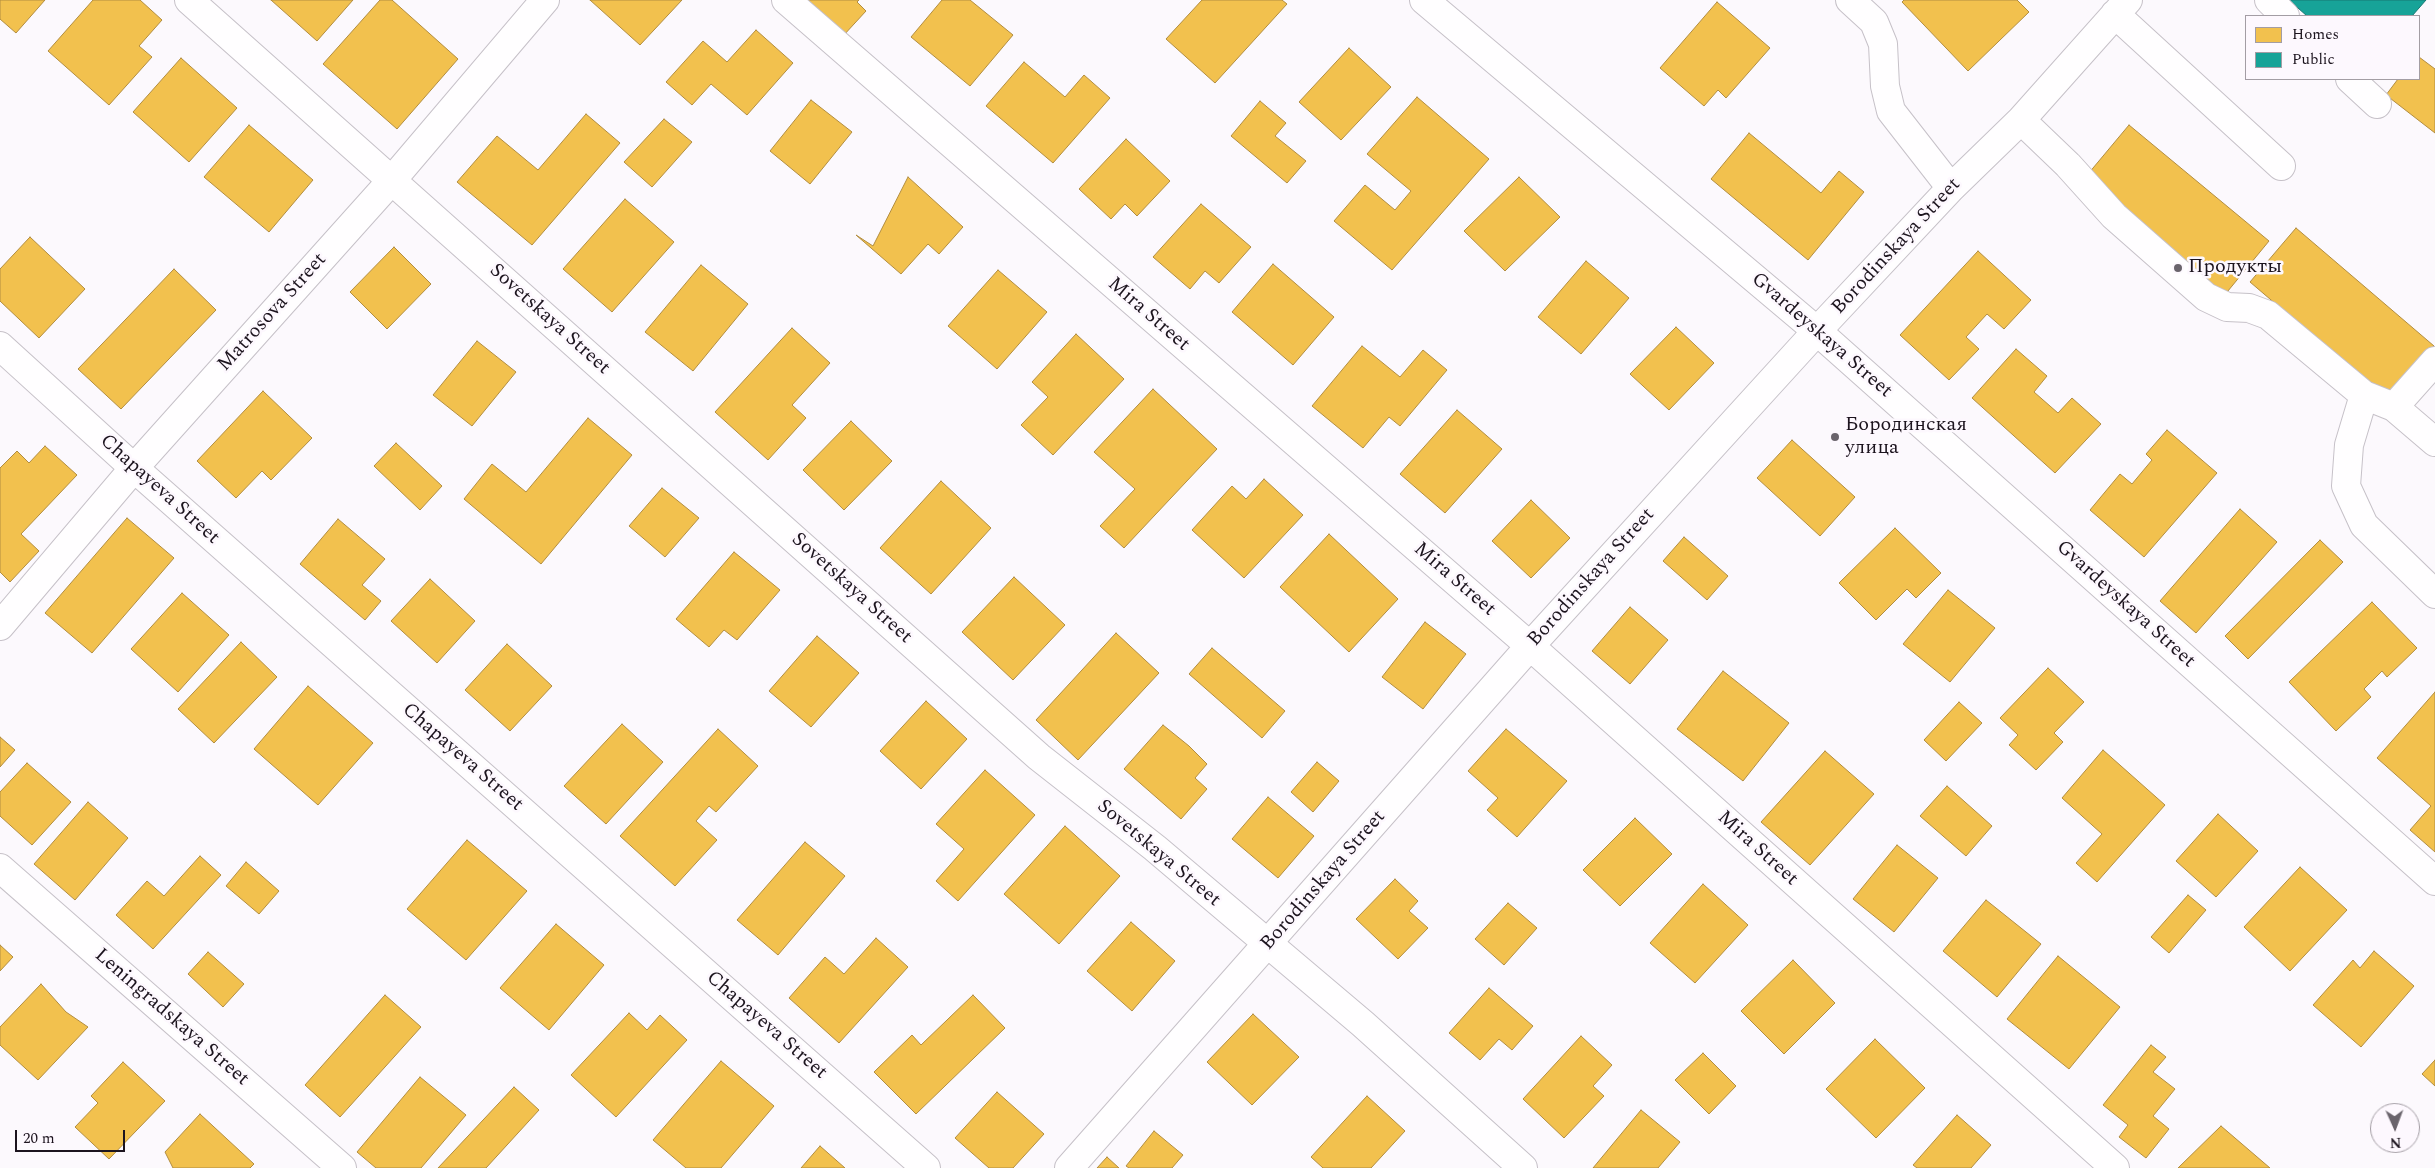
<!DOCTYPE html>
<html>
<head>
<meta charset="utf-8">
<style>
  body { margin:0 }
  #map { position:relative; width:2435px; height:1168px; overflow:hidden; background:#fcf9fd; font-family:Spectral,serif }
  canvas { display:block }
  .legend { position:absolute; left:2245px; top:15px; width:175px; height:65px; box-sizing:border-box; background:#fdf8fe; border:1px solid #a39da4; margin:0; padding:6px 9px; list-style:none; font-size:15px; color:#1c141e }
  .legend li { display:flex; align-items:center; gap:10px; height:25px }
  .legend b { width:25px; border:1px solid #a39da4 }
  .north { position:absolute; left:2370px; top:1103px; width:50px; height:50px; box-sizing:border-box; background:#fdf8fe; border:1px solid #a39da4; border-radius:50%; rotate:178deg; font-size:14px; font-weight:700; line-height:20px; text-align:center; color:#1c141e }
  .north::after { content:''; display:block; margin:auto; width:18px; height:22px; background:#6a646c; clip-path:polygon(50% 0,100% 100%,50% 72%,0 100%) }
  .scale { position:absolute; left:15px; top:1130px; width:110px; height:22px; box-sizing:border-box; border:2px solid #1c141e; border-top:0; padding-left:6px; font-size:15px; line-height:18px; white-space:nowrap; color:#1c141e; -webkit-text-stroke:4px #fdf8fe; paint-order:stroke }
</style>
</head>
<body>
<div id="map">
<canvas width="2435" height="1168"></canvas>
<ul class="legend">
<li><b style="height:14px;background:#f2c14e"></b>Homes</li>
<li><b style="height:14px;background:#17a398"></b>Public</li>
</ul>
<div class="north">N</div>
<div class="scale">20 m</div>
</div>
<script>
const c = document.querySelector('canvas').getContext('2d');
c.lineJoin = 'round';
function fillPath(path, color) {
  c.fillStyle = color;
  c.fill(path, 'evenodd');
}
function toPath(rows) {
  const path = new Path2D();
  for (const r of rows) {
    path.moveTo(r[0], r[1]);
    for (let i = 2; i < r.length; i += 2) path.lineTo(r[i], r[i + 1]);
  }
  return path;
}
function stroke(path, color, width, dash) {
  c.strokeStyle = color;
  c.lineWidth = width;
  c.lineCap = dash ? 'butt' : 'round';
  c.setLineDash(dash || []);
  c.stroke(path);
}
function write(font, color, halo, rows, align = 'center') {
  c.font = font + ' Spectral,serif';
  c.lineWidth = 5;
  c.setLineDash([]);
  c.textBaseline = 'middle';
  c.strokeStyle = halo;
  c.fillStyle = color;
  for (const [text, x, y, turn = 0] of rows) {
    c.save();
    c.translate(x, y);
    c.rotate((+turn || 0) * Math.PI / 180);
    c.textAlign = isNaN(turn) ? turn : align;
    if (halo) c.strokeText(text, 0, 0);
    c.fillText(text, 0, 0);
    c.restore();
  }
}
const homes = toPath([
  [0,0,45,0,16,33,0,19,0,0],
  [93,0,140,0,162,20,139,46,152,57,109,105,48,51,93,0],
  [271,0,353,0,317,41,271,0],
  [380,0,392,0,458,59,397,129,323,64,380,0],
  [590,0,682,0,640,45,590,0],
  [804,0,859,0,857,2,866,11,843,36,804,0],
  [942,0,970,0,1013,35,970,86,911,37,942,0],
  [1202,0,1282,0,1287,4,1215,83,1166,39,1202,0],
  [1904,0,2017,0,2029,12,1968,71,1902,2,1904,0],
  [1717,2,1770,48,1726,98,1718,90,1704,106,1660,68,1717,2],
  [756,30,793,63,747,115,711,84,692,105,666,82,703,41,727,62,756,30],
  [1349,48,1391,87,1341,140,1299,102,1349,48],
  [2419,57,2435,69,2435,133,2386,95,2398,79,2419,79,2419,57],
  [181,58,237,108,189,162,133,112,181,58],
  [1024,62,1065,97,1084,75,1110,98,1053,163,986,106,1024,62],
  [1417,97,1489,159,1392,270,1334,221,1365,185,1395,210,1411,191,1367,154,1417,97],
  [811,100,852,132,810,184,770,151,811,100],
  [1260,101,1286,123,1275,136,1306,161,1287,183,1231,136,1260,101],
  [586,114,620,143,532,245,457,182,497,136,538,170,586,114],
  [664,119,692,142,652,187,624,162,664,119],
  [249,125,313,180,269,232,204,177,249,125],
  [2129,125,2269,241,2223,297,2083,180,2129,125],
  [1749,133,1821,193,1839,171,1864,192,1808,260,1711,179,1749,133],
  [1126,139,1170,181,1137,216,1125,204,1111,219,1079,189,1126,139],
  [908,177,963,227,939,254,928,244,901,274,856,235,873,246,908,177],
  [1519,177,1560,217,1505,271,1464,231,1519,177],
  [625,199,674,242,612,312,563,269,625,199],
  [1201,204,1251,247,1219,283,1205,271,1190,289,1153,257,1201,204],
  [2296,228,2434,346,2387,399,2250,282,2296,228],
  [30,237,85,289,39,338,0,301,0,269,30,237],
  [394,247,431,284,387,329,350,292,394,247],
  [1978,251,2031,300,2004,329,1987,314,1966,337,1979,349,1949,380,1900,335,1978,251],
  [1586,261,1629,298,1581,354,1538,317,1586,261],
  [1273,264,1334,317,1293,365,1232,312,1273,264],
  [701,265,748,304,693,371,645,332,701,265],
  [174,269,216,310,121,409,78,369,174,269],
  [998,270,1047,312,997,369,948,326,998,270],
  [1676,327,1714,363,1669,410,1630,374,1676,327],
  [792,328,830,363,792,405,806,418,768,460,715,412,792,328],
  [1076,334,1124,379,1053,455,1021,425,1048,397,1032,382,1076,334],
  [477,341,516,372,472,426,433,395,477,341],
  [1362,346,1400,377,1423,350,1447,370,1400,426,1389,417,1363,448,1312,406,1362,346],
  [2016,349,2047,376,2034,392,2058,413,2072,398,2101,424,2055,473,1972,398,2016,349],
  [1153,389,1217,449,1124,548,1100,526,1135,489,1094,452,1153,389],
  [263,391,312,438,271,480,262,471,236,498,197,461,263,391],
  [1457,410,1502,449,1445,513,1400,474,1457,410],
  [588,418,632,455,541,564,464,499,492,464,526,492,588,418],
  [851,421,892,461,844,510,803,470,851,421],
  [2167,430,2217,473,2144,557,2090,510,2120,474,2132,484,2152,460,2146,454,2167,430],
  [1792,440,1855,497,1820,536,1757,478,1792,440],
  [396,443,442,486,420,510,374,466,396,443],
  [45,446,77,475,21,534,39,551,10,582,0,572,0,468,17,451,29,463,45,446],
  [1264,479,1303,515,1244,578,1192,530,1232,486,1246,499,1264,479],
  [941,481,991,528,931,594,880,548,941,481],
  [662,488,699,518,665,557,629,526,662,488],
  [1531,500,1570,538,1531,578,1492,541,1531,500],
  [2240,509,2277,542,2196,633,2160,601,2240,509],
  [127,518,174,558,92,653,45,613,127,518],
  [338,519,385,559,362,585,381,601,365,620,300,564,338,519],
  [1895,528,1941,573,1916,598,1907,589,1876,620,1839,583,1895,528],
  [1329,534,1398,599,1349,652,1280,587,1329,534],
  [1684,537,1728,576,1707,600,1663,561,1684,537],
  [2320,540,2343,562,2248,659,2225,636,2320,540],
  [734,552,780,590,737,640,724,630,709,647,676,619,734,552],
  [1014,577,1065,625,1013,680,962,632,1014,577],
  [430,579,475,621,437,663,391,621,430,579],
  [1948,590,1995,628,1950,682,1903,644,1948,590],
  [182,593,229,635,178,692,131,649,182,593],
  [2372,602,2417,648,2387,677,2382,671,2364,689,2371,697,2336,731,2289,682,2372,602],
  [1630,607,1668,640,1630,684,1592,651,1630,607],
  [1425,622,1466,654,1423,709,1382,677,1425,622],
  [1116,633,1159,673,1078,760,1036,720,1116,633],
  [817,636,859,673,811,727,769,691,817,636],
  [241,642,277,677,214,743,178,709,241,642],
  [507,644,552,686,510,731,465,690,507,644],
  [1212,648,1285,711,1262,738,1189,674,1212,648],
  [2048,668,2084,702,2054,733,2063,742,2036,770,2009,745,2018,735,2000,718,2048,668],
  [1723,671,1789,723,1743,781,1677,729,1723,671],
  [308,686,373,743,318,805,254,749,308,686],
  [2435,692,2435,852,2410,830,2431,806,2377,758,2435,692],
  [926,701,967,739,921,789,880,751,926,701],
  [1959,702,1982,723,1946,761,1924,740,1959,702],
  [622,724,663,762,606,824,564,786,622,724],
  [1163,725,1189,746,1207,764,1195,778,1207,789,1181,819,1124,769,1163,725],
  [718,729,758,766,716,812,709,806,696,821,717,840,675,886,620,836,718,729],
  [1506,729,1567,781,1517,837,1487,810,1498,798,1468,771,1506,729],
  [0,737,15,750,0,767,0,737],
  [2103,750,2165,805,2097,882,2076,863,2102,834,2062,798,2103,750],
  [1825,751,1874,794,1810,865,1761,822,1825,751],
  [1317,762,1339,781,1313,812,1291,792,1317,762],
  [27,763,71,802,32,845,0,816,0,792,27,763],
  [985,770,1035,815,958,901,936,881,964,849,936,824,985,770],
  [1947,786,1992,826,1966,856,1920,816,1947,786],
  [1268,797,1314,836,1278,878,1232,839,1268,797],
  [88,802,128,838,75,900,34,864,88,802],
  [2218,814,2258,851,2216,897,2176,861,2218,814],
  [1635,818,1672,854,1620,906,1583,870,1635,818],
  [1065,826,1120,876,1059,944,1004,894,1065,826],
  [467,840,527,891,466,960,407,909,467,840],
  [805,842,845,876,778,955,737,920,805,842],
  [1897,845,1938,878,1894,932,1853,899,1897,845],
  [200,856,221,875,153,949,116,915,147,881,164,896,200,856],
  [246,862,279,891,259,914,226,886,246,862],
  [2300,867,2347,910,2290,971,2244,927,2300,867],
  [1395,879,1418,901,1409,911,1428,928,1398,959,1356,919,1395,879],
  [1703,884,1748,925,1695,983,1650,943,1703,884],
  [2188,895,2206,910,2169,953,2151,937,2188,895],
  [1986,900,2041,944,1997,997,1943,951,1986,900],
  [1508,903,1537,928,1504,965,1475,939,1508,903],
  [1131,922,1175,961,1132,1011,1087,971,1131,922],
  [556,924,604,965,549,1030,500,988,556,924],
  [876,938,908,967,839,1043,789,998,825,957,844,974,876,938],
  [0,945,13,957,0,971,0,945],
  [2374,951,2414,986,2361,1047,2313,1005,2353,960,2360,968,2374,951],
  [208,952,244,984,223,1007,188,974,208,952],
  [2058,956,2120,1007,2069,1069,2007,1019,2058,956],
  [1793,960,1835,1003,1784,1054,1741,1011,1793,960],
  [41,984,66,1012,88,1027,38,1080,0,1045,0,1027,41,984],
  [1489,988,1533,1026,1512,1050,1499,1039,1480,1060,1449,1033,1489,988],
  [385,995,421,1027,340,1117,305,1085,385,995],
  [973,995,1005,1028,916,1114,874,1072,912,1035,921,1045,973,995],
  [629,1013,647,1030,660,1015,687,1040,616,1117,571,1075,629,1013],
  [1253,1014,1299,1057,1252,1105,1207,1062,1253,1014],
  [1581,1036,1612,1065,1593,1086,1604,1096,1564,1138,1523,1099,1581,1036],
  [1875,1039,1925,1088,1876,1138,1826,1089,1875,1039],
  [2151,1045,2166,1057,2153,1072,2175,1089,2153,1116,2169,1129,2146,1158,2119,1137,2128,1125,2103,1105,2151,1045],
  [1703,1053,1736,1086,1709,1114,1675,1080,1703,1053],
  [2435,1060,2435,1086,2422,1074,2435,1060],
  [721,1061,774,1106,721,1168,686,1168,653,1140,721,1061],
  [123,1062,165,1101,109,1159,75,1127,98,1103,91,1096,123,1062],
  [420,1077,466,1115,421,1168,376,1168,357,1152,420,1077],
  [514,1087,539,1110,486,1168,438,1168,514,1087],
  [997,1092,1044,1134,1013,1168,989,1168,955,1138,997,1092],
  [1367,1096,1405,1131,1371,1168,1323,1168,1311,1157,1367,1096],
  [1641,1110,1680,1142,1658,1168,1593,1168,1641,1110],
  [200,1114,254,1164,250,1168,173,1168,165,1152,200,1114],
  [1957,1115,1991,1145,1971,1168,1917,1168,1913,1165,1957,1115],
  [2221,1126,2270,1168,2178,1168,2221,1126],
  [1154,1131,1183,1155,1172,1168,1129,1168,1126,1166,1154,1131],
  [820,1146,845,1168,801,1168,820,1146],
  [1107,1157,1119,1168,1097,1168,1107,1157]
]);
fillPath(homes, '#f2c14e');
stroke(homes, '#b28d40', 1);
const public = toPath([
  [2289,0,2426,0,2412,16,2307,16,2289,0]
]);
fillPath(public, '#17a398');
stroke(public, '#187873', 1);
const minor = toPath([
  [189,0,1039,757,1155,848,1363,1024,1523,1168],
  [786,0,1530,646,2115,1168],
  [1424,0,1817,331,2435,881],
  [1850,0,1874,22,1883,44,1885,86,1891,111,1951,188],
  [2269,0,2285,16],
  [2115,14,2281,166],
  [2350,79,2377,104],
  [2021,120,2068,165,2114,216,2206,297,2227,307,2249,308,2268,315,2364,395,2394,407,2435,442],
  [0,346,134,468,926,1168],
  [2364,395,2349,445,2346,486,2364,525,2435,594],
  [2394,407,2435,361],
  [0,626,134,468,392,180,545,0],
  [0,868,342,1168],
  [1069,1168,1530,646,1817,331,1951,188,2021,120,2128,0]
]);
stroke(minor, '#c6c1c8', 30);
stroke(minor, '#fffeff', 28);
for (const [x, y, r, color] of [
  [2178,268,5,"#6a646c"],
  [1835,437,5,"#6a646c"]
]) {
  const dot = new Path2D();
  dot.arc(x, y, r, 0, 2 * Math.PI);
  c.fillStyle = color;
  c.fill(dot);
  stroke(dot, '#fdf8fe', 2);
}
write('20px', '#1c141e', '#fdf8fe', [
  ["Borodinskaya Street",1897,247,-47],
  ["Matrosova Street",273,313,-48],
  ["Mira Street",1148,315,41],
  ["Sovetskaya Street",549,320,42],
  ["Gvardeyskaya Street",1821,336,41],
  ["Chapayeva Street",159,490,42],
  ["Borodinskaya Street",1592,578,-48],
  ["Mira Street",1454,580,41],
  ["Sovetskaya Street",851,589,42],
  ["Gvardeyskaya Street",2125,605,42],
  ["Chapayeva Street",462,758,41],
  ["Mira Street",1757,849,42],
  ["Sovetskaya Street",1158,854,40],
  ["Borodinskaya Street",1324,881,-49],
  ["Leningradskaya Street",171,1018,41],
  ["Chapayeva Street",766,1026,41]
]);
write('20px', '#1c141e', '#fdf8fe', [
  ["Продукты",2188,268],
  ["Бородинская",1845,426],
  ["улица",1845,449]
], 'left');
</script>
</body>
</html>
